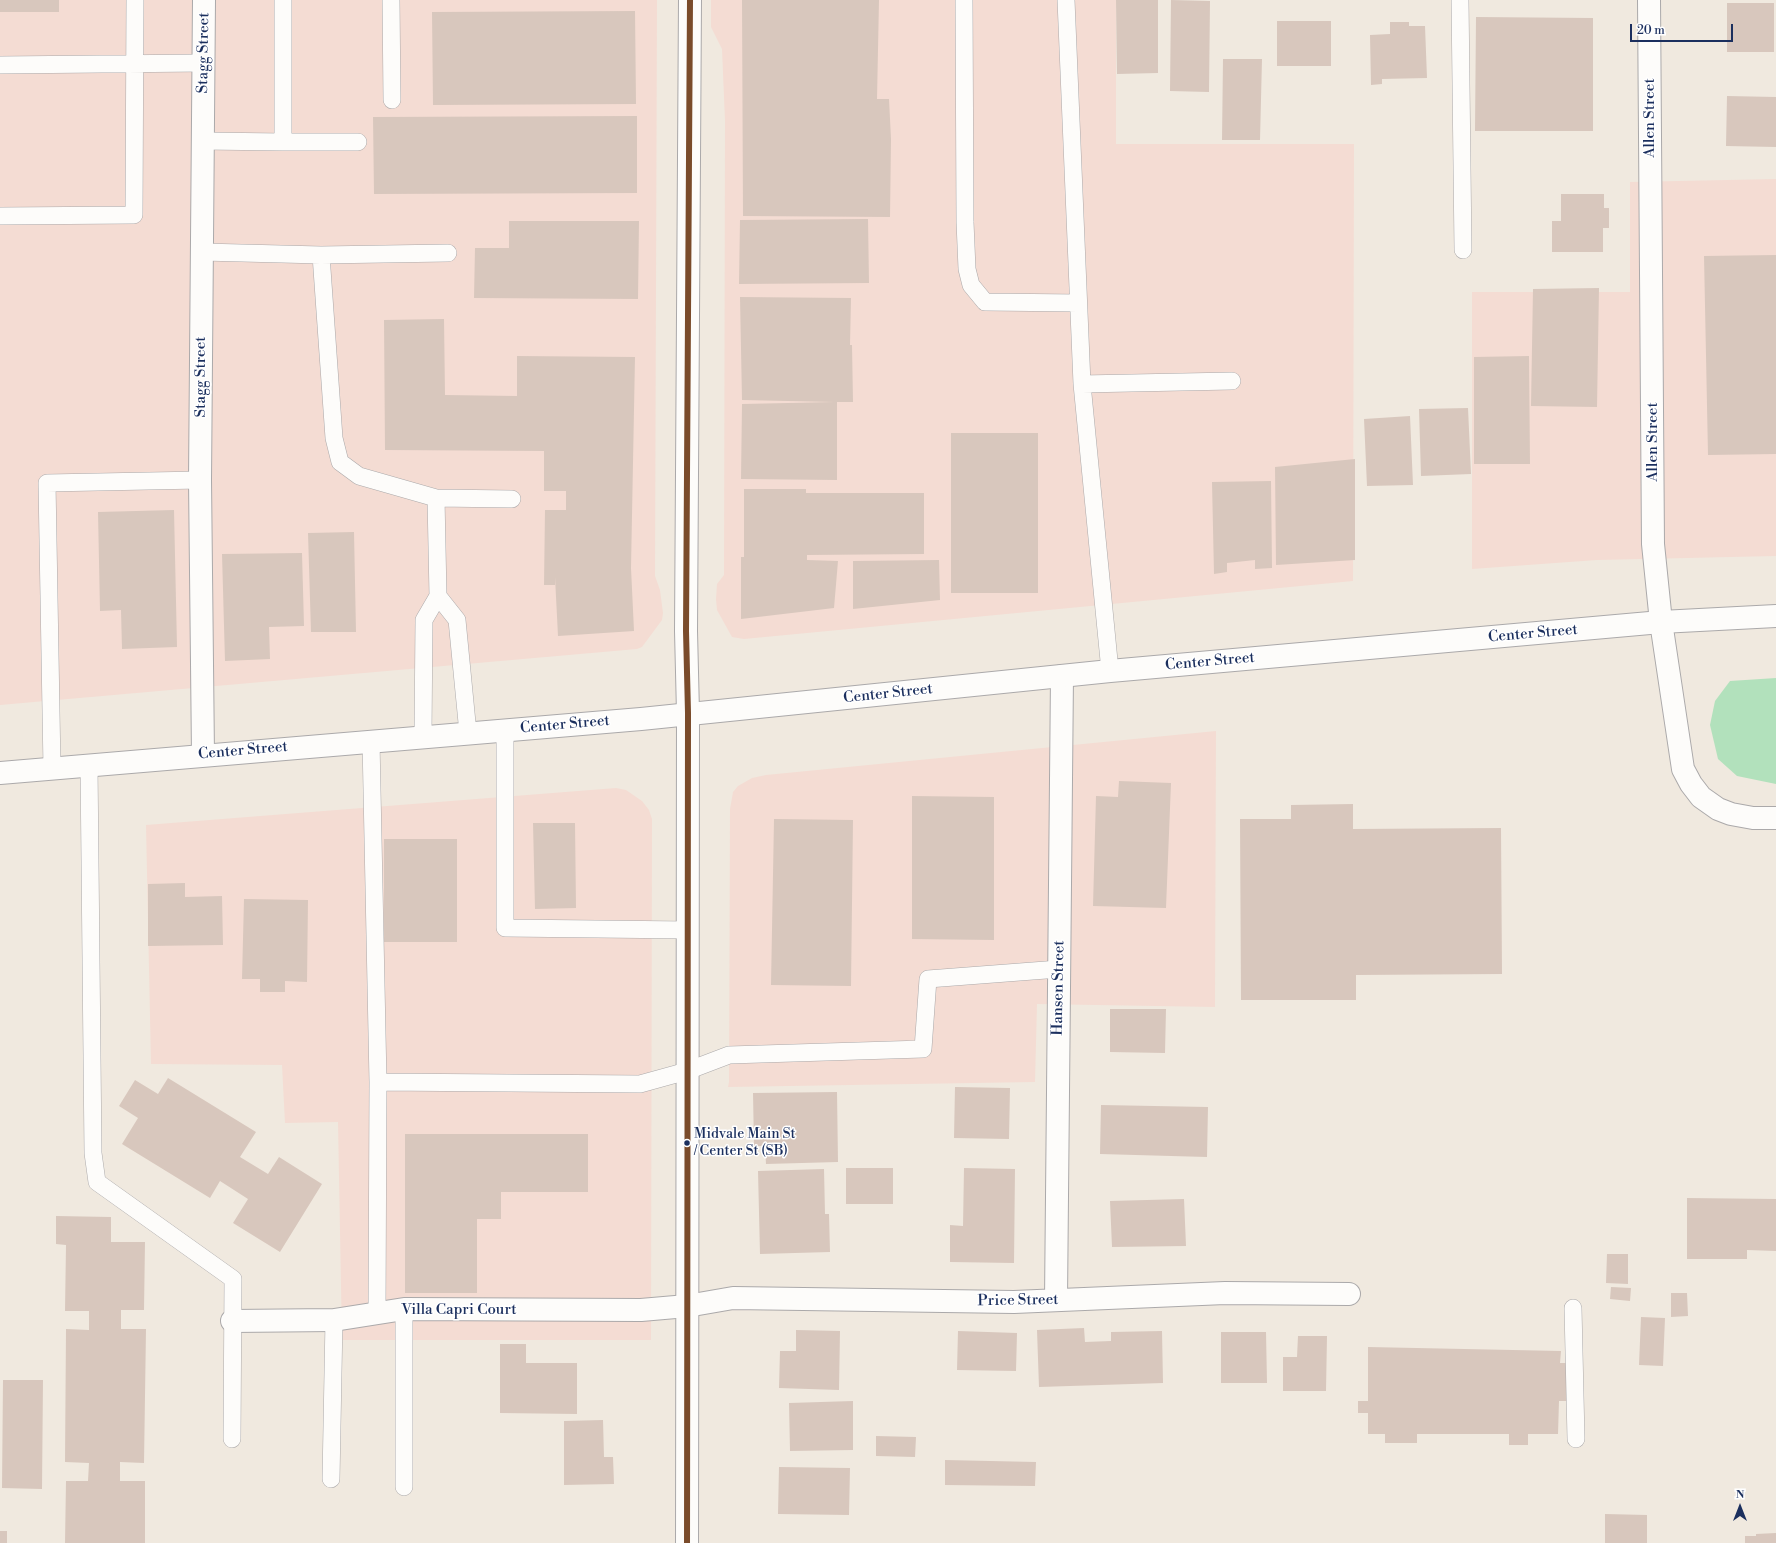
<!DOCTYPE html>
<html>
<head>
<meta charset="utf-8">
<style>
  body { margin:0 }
  #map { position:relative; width:1776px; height:1543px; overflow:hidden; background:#f0e9df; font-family:"Libre Bodoni",serif }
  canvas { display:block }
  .north { position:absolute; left:1720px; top:1487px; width:40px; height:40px; -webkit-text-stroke:3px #fff; paint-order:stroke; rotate:0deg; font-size:11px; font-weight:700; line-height:16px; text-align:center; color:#1b2f5e }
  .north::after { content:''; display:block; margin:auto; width:14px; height:18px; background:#1b2f5e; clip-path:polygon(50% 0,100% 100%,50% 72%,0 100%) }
  .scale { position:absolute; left:1630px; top:24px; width:103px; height:18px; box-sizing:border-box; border:2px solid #1b2f5e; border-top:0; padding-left:5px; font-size:12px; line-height:14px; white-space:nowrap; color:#1b2f5e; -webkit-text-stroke:3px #fff; paint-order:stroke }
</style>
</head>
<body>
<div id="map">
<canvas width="1776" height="1543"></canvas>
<div class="north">N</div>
<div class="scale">20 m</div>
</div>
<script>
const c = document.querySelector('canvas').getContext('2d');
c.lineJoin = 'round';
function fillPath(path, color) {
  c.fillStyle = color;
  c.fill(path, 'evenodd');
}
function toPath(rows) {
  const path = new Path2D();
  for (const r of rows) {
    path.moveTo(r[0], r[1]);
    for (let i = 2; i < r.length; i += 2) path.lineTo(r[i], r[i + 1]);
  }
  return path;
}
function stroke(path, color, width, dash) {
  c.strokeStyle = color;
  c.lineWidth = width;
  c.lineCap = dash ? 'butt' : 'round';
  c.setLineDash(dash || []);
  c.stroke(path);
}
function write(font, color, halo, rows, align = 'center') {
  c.font = font + ' "Libre Bodoni",serif';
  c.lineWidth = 3;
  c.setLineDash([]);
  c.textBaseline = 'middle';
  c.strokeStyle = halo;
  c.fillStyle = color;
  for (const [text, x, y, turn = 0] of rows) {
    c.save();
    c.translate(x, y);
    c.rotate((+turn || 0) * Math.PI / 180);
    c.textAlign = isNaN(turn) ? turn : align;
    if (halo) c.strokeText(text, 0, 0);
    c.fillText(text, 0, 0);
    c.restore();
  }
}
fillPath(toPath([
  [0,0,657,0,655,576,660,590,663,613,662,620,642,647,637,649,0,705],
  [711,0,1116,0,1116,144,1354,144,1353,581,744,639,732,637,717,610,716,599,717,584,724,575,725,121,722,49,711,27],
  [1776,179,1776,556,1597,560,1472,569,1472,292,1630,292,1630,182],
  [1216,731,1215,1007,1037,1004,1035,1082,728,1087,729,1082,730,809,733,792,738,786,752,778,766,775],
  [616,788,626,790,642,801,649,810,652,819,651,1340,342,1340,338,1122,285,1123,282,1065,151,1064,146,825]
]), '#f4dcd3');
fillPath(toPath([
  [1776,678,1776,784,1737,776,1718,759,1710,725,1715,701,1730,681]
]), '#b2e1bc');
fillPath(toPath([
  [0,0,59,0,59,12,0,12],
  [742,0,879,0,877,99,889,99,891,139,890,217,743,216],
  [1116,0,1158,0,1158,73,1117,74],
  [1171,0,1210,1,1209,92,1170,91],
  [1727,3,1774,3,1774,52,1727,52],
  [635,11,636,104,433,105,432,12],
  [1476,17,1593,18,1593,131,1475,131],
  [1277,21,1331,21,1331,66,1277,66],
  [1390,22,1409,22,1409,26,1425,26,1427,78,1382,79,1382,84,1371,85,1370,35,1390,34],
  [1223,59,1262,59,1260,140,1222,140],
  [1727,96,1776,97,1776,147,1726,146],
  [637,116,637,193,374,194,373,117],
  [1561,194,1604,194,1604,208,1609,208,1609,228,1603,228,1603,252,1552,252,1552,221,1561,221],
  [868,219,869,283,739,284,740,220],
  [509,221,639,221,638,299,474,298,475,248,509,248],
  [1776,255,1776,454,1708,455,1704,256],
  [1599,288,1597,407,1531,406,1533,289],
  [740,297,851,298,850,345,852,345,853,402,837,402,837,480,741,479,742,404,834,402,742,400],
  [444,319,445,395,517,396,517,356,635,357,631,568,634,631,558,636,555,577,555,585,544,585,545,510,566,510,566,491,544,491,544,451,385,450,384,320],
  [1529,356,1530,464,1474,464,1474,357],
  [1468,408,1471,474,1421,476,1419,409],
  [1410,416,1413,485,1367,486,1364,419],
  [951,433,1038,433,1038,593,951,593],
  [1355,459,1355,560,1276,565,1275,467],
  [1271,481,1272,568,1255,569,1255,560,1227,563,1227,572,1214,574,1212,482],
  [744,489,806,489,806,493,924,493,924,554,807,555,807,560,838,561,834,608,741,619,741,557,744,557],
  [174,510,177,647,122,649,121,610,100,611,98,512],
  [354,532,356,632,311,632,308,533],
  [302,553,304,626,269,627,270,659,225,661,222,554],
  [939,560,940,600,853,609,853,561],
  [1119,781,1171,783,1166,908,1093,906,1096,796,1118,797],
  [912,796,994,797,994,940,912,939],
  [1353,804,1353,829,1501,828,1502,974,1356,975,1356,1000,1241,1000,1240,819,1291,819,1291,805],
  [774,819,853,820,851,986,771,985],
  [533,823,575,823,576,908,535,909],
  [384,839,457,839,457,942,384,942],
  [185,883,185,897,222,896,223,945,148,946,148,884],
  [244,899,308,900,307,982,285,981,285,992,260,992,260,979,242,979],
  [1110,1009,1166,1009,1165,1053,1110,1052],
  [168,1078,256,1132,240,1157,268,1174,279,1157,322,1184,280,1252,233,1223,248,1199,220,1181,210,1198,122,1144,138,1118,119,1106,135,1080,158,1094],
  [955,1087,1010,1088,1009,1139,954,1138],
  [837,1092,838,1162,766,1164,765,1146,754,1146,753,1093],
  [1101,1105,1208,1107,1207,1157,1100,1154],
  [405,1134,588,1134,588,1192,501,1192,501,1219,477,1219,477,1293,405,1293],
  [846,1168,893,1168,893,1204,846,1204],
  [964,1168,1015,1169,1014,1263,950,1262,950,1225,963,1226],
  [824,1169,825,1214,829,1214,830,1252,760,1254,758,1171],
  [1687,1198,1776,1199,1776,1251,1747,1250,1747,1259,1687,1259],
  [1184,1199,1186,1246,1112,1247,1110,1201],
  [56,1216,111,1217,111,1242,145,1242,144,1310,121,1310,121,1329,146,1329,144,1463,120,1462,120,1481,145,1481,145,1543,65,1543,66,1481,88,1481,89,1463,65,1462,66,1329,89,1330,89,1311,65,1311,66,1245,56,1244],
  [1607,1254,1628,1254,1628,1284,1606,1283],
  [1611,1287,1631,1288,1630,1301,1610,1299],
  [1671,1293,1687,1293,1688,1316,1671,1317],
  [1641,1317,1665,1318,1663,1366,1639,1365],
  [1084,1328,1085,1342,1111,1341,1111,1332,1162,1331,1163,1383,1039,1387,1037,1330],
  [796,1330,840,1331,839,1390,779,1388,780,1351,796,1351],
  [958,1331,1017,1333,1016,1371,957,1370],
  [1221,1332,1266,1332,1267,1383,1221,1383],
  [1298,1336,1327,1336,1326,1391,1283,1391,1283,1357,1297,1357],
  [500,1344,526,1344,526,1363,577,1363,577,1414,500,1413],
  [1368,1347,1561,1351,1560,1363,1568,1363,1570,1401,1559,1401,1558,1434,1528,1434,1528,1445,1509,1445,1509,1434,1417,1434,1417,1443,1385,1443,1385,1434,1368,1434,1368,1413,1358,1413,1358,1401,1368,1401],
  [3,1380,43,1380,42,1489,2,1488],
  [853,1401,853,1450,790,1451,789,1403],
  [603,1420,604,1457,613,1457,614,1484,564,1485,564,1421],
  [876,1436,916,1437,915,1457,876,1456],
  [945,1460,1036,1462,1035,1486,945,1485],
  [779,1467,850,1468,849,1515,778,1514],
  [1605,1514,1647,1515,1647,1543,1605,1543],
  [0,1531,7,1531,7,1543,0,1543],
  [1776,1533,1776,1543,1745,1543,1745,1536,1756,1536,1756,1534]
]), '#d8c7bd');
const service = toPath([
  [391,0,392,100],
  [964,0,965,222,967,269,971,285,985,302,1078,303],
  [1066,0,1082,384,1110,671],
  [1460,0,1463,250],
  [0,65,203,63],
  [203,141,283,142,283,0],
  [283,142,358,142],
  [0,216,134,215,135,0],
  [202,252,321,255,334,438,340,462,359,476,436,498,438,596],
  [321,255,448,253],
  [1082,384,1232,381],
  [436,498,512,499],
  [505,729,505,928,688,930],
  [423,736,424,620,438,596,457,620,468,733],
  [371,741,378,1082,377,1313],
  [89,765,93,1153,97,1182,233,1279,232,1439],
  [52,768,47,483,200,480],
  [378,1082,640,1084,687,1071,729,1055,923,1049,928,979,1059,969],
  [1573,1308,1576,1439],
  [404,1309,404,1487],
  [331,1479,334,1320]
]);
const minor = toPath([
  [1649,0,1653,544,1661,622,1683,769,1691,784,1701,797,1718,809,1731,814,1753,818,1776,818],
  [203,755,200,480,204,0],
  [1056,1300,1062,676],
  [232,1321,334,1320,404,1309,641,1310,687,1306,733,1298,1014,1302,1225,1293,1349,1294]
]);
const tertiary = toPath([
  [687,1543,688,713,686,631,690,0]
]);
const secondary = toPath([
  [0,773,641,719,1110,671,1661,622,1776,616]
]);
stroke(service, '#aba9aa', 18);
stroke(minor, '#aba9aa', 24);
stroke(tertiary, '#aba9aa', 24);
stroke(secondary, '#aba9aa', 24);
stroke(service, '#fdfcfa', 17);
stroke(minor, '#fdfcfa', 22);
stroke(tertiary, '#fdfcfa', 22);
stroke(secondary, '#fdfcfa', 22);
stroke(toPath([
  [687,1543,688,713,686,631,690,0]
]), '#7a4b2a', 6);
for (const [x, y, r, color] of [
  [687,1143,3.5,"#1b2f5e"]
]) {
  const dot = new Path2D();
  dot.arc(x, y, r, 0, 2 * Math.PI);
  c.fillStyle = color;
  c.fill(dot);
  stroke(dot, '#fff', 1.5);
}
write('14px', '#1b2f5e', '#fff', [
  ["Midvale Main St",694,1135],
  ["/ Center St (SB)",694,1152]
], 'left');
write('15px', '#1b2f5e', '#fff', [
  ["Stagg Street",204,53,-89],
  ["Allen Street",1650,118,-90],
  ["Stagg Street",201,377,-90],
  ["Allen Street",1653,442,-90],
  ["Center Street",1533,634,-5],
  ["Center Street",1210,662,-5],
  ["Center Street",888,694,-6],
  ["Center Street",565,725,-5],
  ["Center Street",243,751,-5],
  ["Hansen Street",1059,988,-89],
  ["Price Street",1018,1301,-1],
  ["Villa Capri Court",459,1310]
]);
</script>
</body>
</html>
